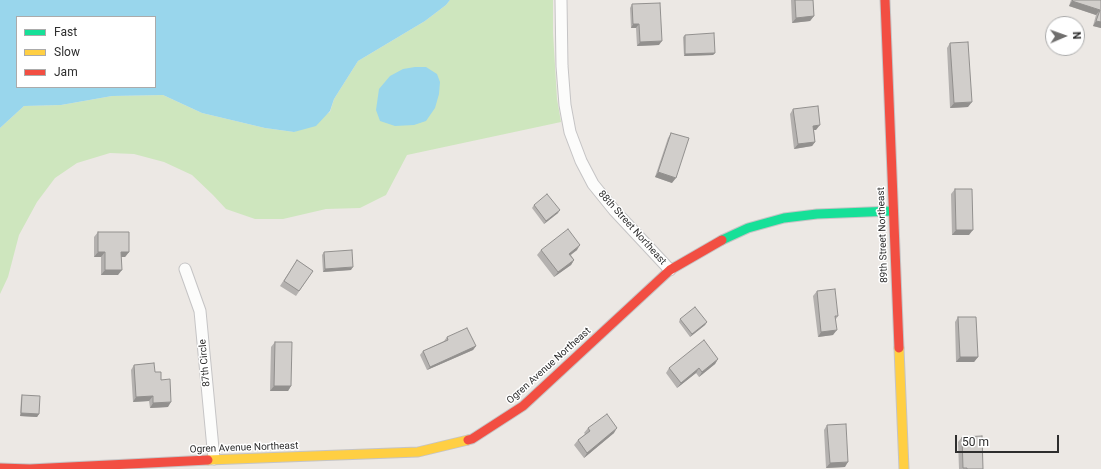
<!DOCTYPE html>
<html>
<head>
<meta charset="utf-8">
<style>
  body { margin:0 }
  #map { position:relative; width:1101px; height:469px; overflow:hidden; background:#ece8e4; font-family:Roboto,sans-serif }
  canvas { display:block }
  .legend { position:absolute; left:16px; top:16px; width:140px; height:72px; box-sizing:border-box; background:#fff; border:1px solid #ababab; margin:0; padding:5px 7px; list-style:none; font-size:12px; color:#2e2e2e }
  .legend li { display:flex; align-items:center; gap:8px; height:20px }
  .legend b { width:20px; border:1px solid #ababab }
  .north { position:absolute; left:1045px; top:16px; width:40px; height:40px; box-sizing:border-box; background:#fff; border:1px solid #ababab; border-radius:50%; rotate:88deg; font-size:11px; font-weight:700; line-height:16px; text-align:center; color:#2e2e2e }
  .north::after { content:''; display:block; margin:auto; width:14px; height:18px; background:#706f6e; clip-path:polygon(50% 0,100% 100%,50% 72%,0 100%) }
  .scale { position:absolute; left:955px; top:435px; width:104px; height:18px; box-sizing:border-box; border:2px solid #2e2e2e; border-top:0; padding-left:5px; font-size:12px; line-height:14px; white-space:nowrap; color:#2e2e2e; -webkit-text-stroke:3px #fff; paint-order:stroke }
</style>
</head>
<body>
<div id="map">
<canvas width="1101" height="469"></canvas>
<ul class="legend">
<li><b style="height:5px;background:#16e098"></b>Fast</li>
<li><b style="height:5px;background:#ffcf43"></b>Slow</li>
<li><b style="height:5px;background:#f24e42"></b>Jam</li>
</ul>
<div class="north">N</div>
<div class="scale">50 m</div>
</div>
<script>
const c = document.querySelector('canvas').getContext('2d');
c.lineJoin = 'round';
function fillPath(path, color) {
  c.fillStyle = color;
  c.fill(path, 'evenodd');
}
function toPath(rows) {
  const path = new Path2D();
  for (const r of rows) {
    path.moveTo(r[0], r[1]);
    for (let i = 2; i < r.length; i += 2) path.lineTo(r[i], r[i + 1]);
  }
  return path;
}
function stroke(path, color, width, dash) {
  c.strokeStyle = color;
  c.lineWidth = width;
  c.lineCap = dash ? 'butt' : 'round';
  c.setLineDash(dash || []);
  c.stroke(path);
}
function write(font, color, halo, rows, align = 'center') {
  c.font = font + ' Roboto,sans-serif';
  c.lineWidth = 3;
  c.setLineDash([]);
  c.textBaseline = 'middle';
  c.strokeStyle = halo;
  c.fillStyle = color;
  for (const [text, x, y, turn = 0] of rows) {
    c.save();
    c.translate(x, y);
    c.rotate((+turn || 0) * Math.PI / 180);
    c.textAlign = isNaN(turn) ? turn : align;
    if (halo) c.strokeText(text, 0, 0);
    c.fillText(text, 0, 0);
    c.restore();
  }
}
fillPath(toPath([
  [450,0,553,0,553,33,557,99,561,122,407,155,386,195,360,208,326,209,283,219,255,219,226,209,213,195,192,175,164,162,134,154,110,153,77,163,55,178,37,202,19,235,8,277,0,294,0,128,24,106,61,105,112,96,163,95,202,113,265,128,294,132,330,112,334,99,358,61,425,21,446,5]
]), '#cee6be');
fillPath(toPath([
  [0,0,450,0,446,5,425,21,358,61,334,99,330,111,316,126,294,132,265,128,202,113,163,95,112,96,61,105,24,106,0,128],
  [17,17,155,17,155,87,17,87],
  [415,67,426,67,437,74,440,82,439,94,435,108,426,121,414,125,395,126,380,121,376,110,379,89,390,76,403,69]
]), '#99d6ec');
const street = toPath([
  [561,0,562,66,565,105,570,132,581,161,593,184,614,210,670,270],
  [185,269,200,311,214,459]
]);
const fast = toPath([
  [722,240,748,228,784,218,817,214,893,211]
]);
const slow = toPath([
  [899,348,904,469],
  [208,460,418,452,468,440]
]);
const jam = toPath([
  [885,0,899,348],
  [468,440,472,439,523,406,670,270,722,240],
  [0,468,30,469,208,460]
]);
stroke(street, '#c5c4c5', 13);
stroke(fast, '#c5c4c5', 11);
stroke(slow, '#c5c4c5', 11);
stroke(jam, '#c5c4c5', 11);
stroke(street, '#fcfcfb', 11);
stroke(fast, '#16e098', 9);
stroke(slow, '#ffcf43', 9);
stroke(jam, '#f24e42', 9);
fillPath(toPath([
  [791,0,813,0,814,16,810,21,792,23],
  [1071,0,1101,0,1101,28,1093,26,1096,15,1069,6],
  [632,4,659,45,637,46,636,28,631,28,630,8],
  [685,35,715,53,713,55,684,56,683,37],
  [950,43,968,107,950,108,947,48],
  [793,109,816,130,814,130,815,142,812,146,794,149,790,114],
  [671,133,672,183,655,177,668,138],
  [955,189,969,235,952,235,951,194],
  [534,205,558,213,544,224,532,208],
  [98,232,129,252,125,257,121,257,118,275,101,275,101,257,94,257,94,237],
  [541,250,577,250,571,255,574,260,571,265,554,277,537,255],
  [324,252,351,270,323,272,322,255],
  [297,260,313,271,296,296,280,286],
  [817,291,838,316,836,319,833,335,818,337,813,296],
  [958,317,978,357,974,362,956,362,955,322],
  [680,319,707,322,705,325,690,337,679,322],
  [447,337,476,346,473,350,427,370,420,355,423,351,444,341],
  [275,342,291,386,288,391,270,391,271,347],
  [718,359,715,364,699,377,696,373,677,388,666,373,669,368],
  [134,365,155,372,161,380,168,407,150,408,149,401,133,402,131,370],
  [22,395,39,414,37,417,20,416,21,398],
  [827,425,845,467,826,468,824,430],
  [588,428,614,433,584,458,574,445,578,440,585,434,584,433],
  [962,437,983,469,959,469,958,442]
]), '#b4b1af');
fillPath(toPath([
  [1072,1,1100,10,1096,15,1069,6],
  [814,16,810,21,792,23,796,18],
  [1096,21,1101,22,1101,28,1093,26],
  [633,24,639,24,636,28,631,28],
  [662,41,659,45,637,46,640,42],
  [715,53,713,55,684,56,685,54],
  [972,102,968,107,950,108,954,103],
  [820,125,816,130,809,130,813,126],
  [815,142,812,146,794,149,798,144],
  [658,172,676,178,672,183,655,177],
  [560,210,558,213,544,224,546,221],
  [956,230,973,230,969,235,952,235],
  [580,245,577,250,566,258,569,254],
  [98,252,105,252,101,257,94,257],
  [121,252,129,252,125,257,118,257],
  [574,260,571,265,554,277,558,272],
  [353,267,351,270,323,272,325,269],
  [105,270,122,270,118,275,101,275],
  [707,322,705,325,690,337,692,334],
  [837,330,833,335,818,337,821,332],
  [476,346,473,350,427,370,430,367],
  [960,357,978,357,974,362,956,362],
  [718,359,715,364,699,377,702,372],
  [699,368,696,373,677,388,681,383],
  [274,386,291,386,288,391,270,391],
  [153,396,149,401,133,402,136,397],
  [171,402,168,407,150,408,153,403],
  [21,413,39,414,37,417,20,416],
  [617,428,614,433,584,458,587,453],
  [848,462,845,467,826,468,830,463]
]), '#92908e');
const building = toPath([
  [795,0,813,0,814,16,796,18,795,0],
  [1073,0,1101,0,1101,22,1096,21,1100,10,1072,1,1073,0],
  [660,3,662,41,640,42,639,24,633,24,632,4,660,3],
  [714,33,715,53,685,54,685,35,714,33],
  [968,42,972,102,954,103,950,43,968,42],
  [818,106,820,125,813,126,815,142,798,144,793,109,818,106],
  [671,133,689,138,676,178,658,172,671,133],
  [955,189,972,189,973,230,956,230,955,189],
  [547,194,560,210,546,221,534,205,547,194],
  [568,229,580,245,569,254,574,260,558,272,541,250,568,229],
  [98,232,129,232,129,252,121,252,122,270,105,270,105,252,98,252,98,232],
  [352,250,353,267,325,269,324,252,352,250],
  [297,260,313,271,299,291,284,281,297,260],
  [835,289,838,316,835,316,837,330,821,332,817,291,835,289],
  [695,307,707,322,692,334,680,319,695,307],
  [958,317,976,317,978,357,960,357,958,317],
  [467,328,476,346,430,367,423,351,448,340,447,337,467,328],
  [704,340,718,359,702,372,699,368,681,383,669,368,704,340],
  [275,342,292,342,291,386,274,386,275,342],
  [154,363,155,372,161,372,161,380,170,379,171,402,153,403,153,396,136,397,134,365,154,363],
  [22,395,40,396,39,414,21,413,22,395],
  [607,414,617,428,587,453,578,440,590,431,588,428,607,414],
  [846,424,848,462,830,463,827,425,846,424],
  [982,436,983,469,967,469,967,468,963,468,962,437,982,436]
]);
fillPath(building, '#d1cecb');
stroke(building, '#92908e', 1);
write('10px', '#2e2e2e', '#fff', [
  ["88th Street Northeast",632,228,48],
  ["89th Street Northeast",883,235,-92],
  ["87th Circle",205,363,-95],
  ["Ogren Avenue Northeast",549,366,-42],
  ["Ogren Avenue Northeast",244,448,-2]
]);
</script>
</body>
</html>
